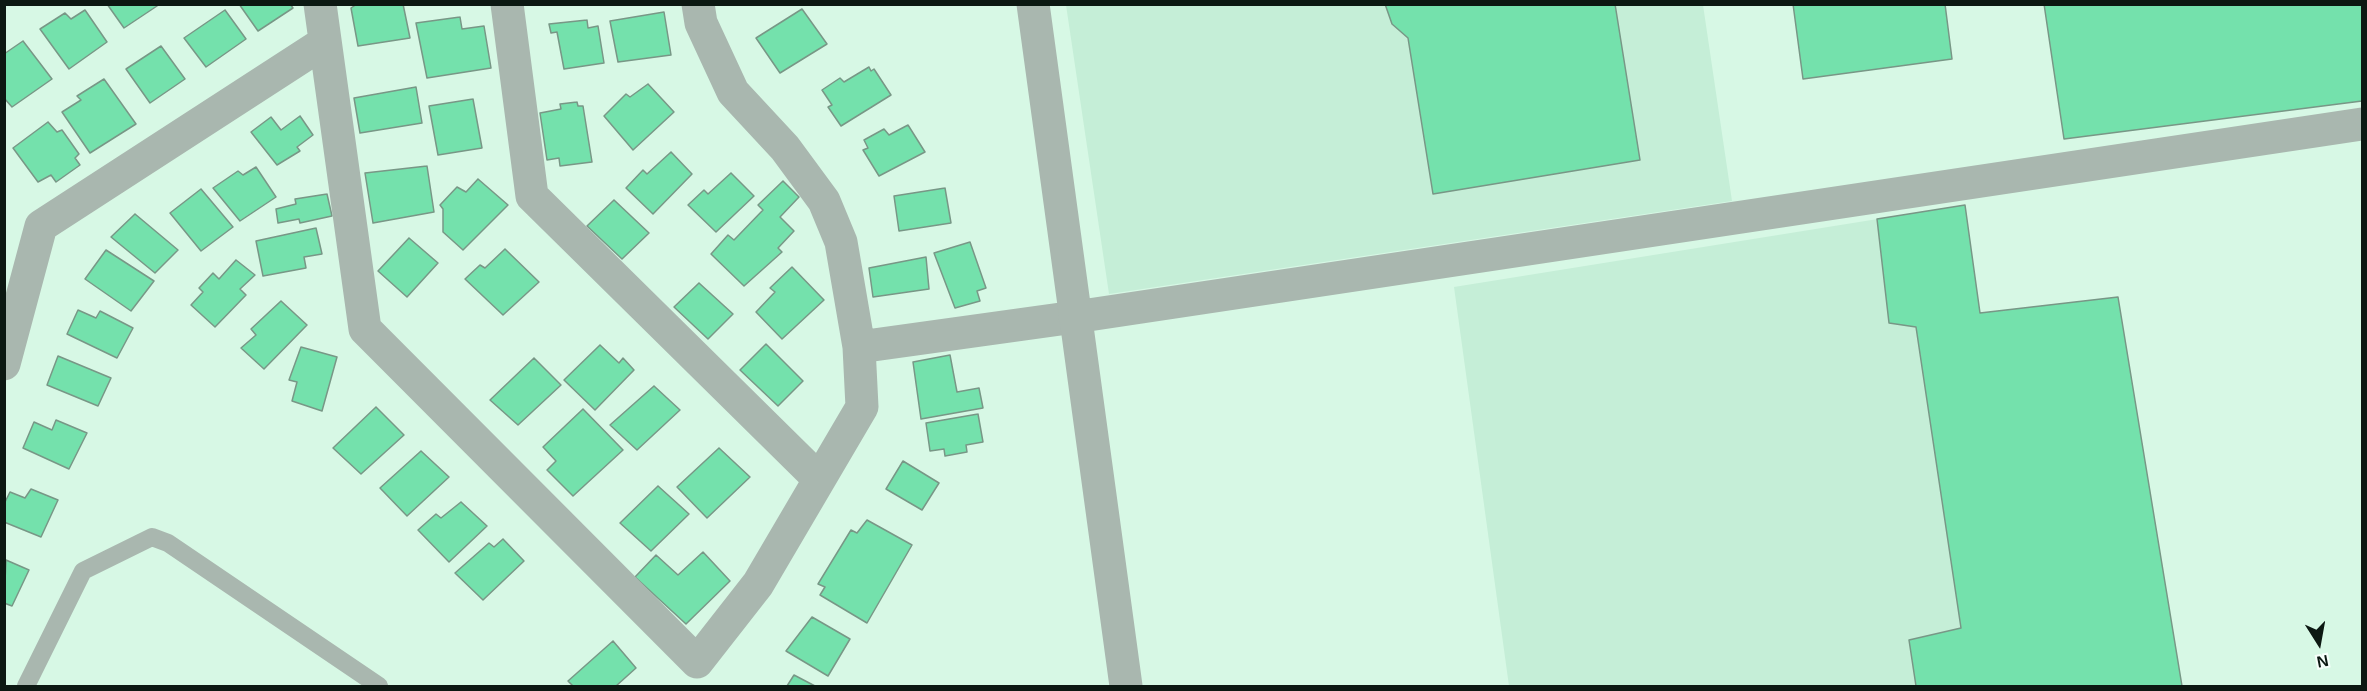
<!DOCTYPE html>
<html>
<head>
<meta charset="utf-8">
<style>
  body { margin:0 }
  #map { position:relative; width:2367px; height:691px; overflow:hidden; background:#d7f8e5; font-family:Arial,sans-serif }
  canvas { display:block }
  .frame { position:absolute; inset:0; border:6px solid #0c1812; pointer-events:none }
  .north { position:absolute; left:2289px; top:613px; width:60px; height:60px; -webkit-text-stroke:4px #f7fefa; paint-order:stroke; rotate:169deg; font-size:16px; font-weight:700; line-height:24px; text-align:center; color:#0c1812 }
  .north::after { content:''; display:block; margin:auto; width:21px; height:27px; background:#0c1812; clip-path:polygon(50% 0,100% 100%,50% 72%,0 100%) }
</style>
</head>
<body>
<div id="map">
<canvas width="2367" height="691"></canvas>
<div class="frame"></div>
<div class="north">N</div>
</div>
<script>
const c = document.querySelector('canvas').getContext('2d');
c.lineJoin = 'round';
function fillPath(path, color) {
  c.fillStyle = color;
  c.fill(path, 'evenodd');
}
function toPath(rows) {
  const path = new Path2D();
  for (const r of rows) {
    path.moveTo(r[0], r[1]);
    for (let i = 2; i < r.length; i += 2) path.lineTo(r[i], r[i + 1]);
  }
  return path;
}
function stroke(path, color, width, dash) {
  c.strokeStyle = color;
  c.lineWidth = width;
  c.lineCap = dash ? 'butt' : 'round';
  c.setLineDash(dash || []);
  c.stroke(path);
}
fillPath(toPath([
  [1066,5,1703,5,1732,201,1109,294],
  [1965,205,1980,313,2118,297,2182,686,1509,686,1454,287]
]), '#c5eed7');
const building = toPath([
  [107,4,160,4,124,28,107,4],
  [239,4,290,4,293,8,258,31,239,4],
  [357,4,403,4,410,38,358,46,351,8,357,4],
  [1385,4,1615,4,1640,160,1433,194,1408,38,1392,24,1385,4],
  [1793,4,1945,4,1952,59,1803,79,1793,4],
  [2044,4,2362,4,2362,101,2064,139,2044,4],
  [802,9,827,44,780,73,756,38,802,9],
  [85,10,107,42,69,69,40,29,65,13,71,19,85,10],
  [225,10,246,39,206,67,184,38,225,10],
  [664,12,671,55,618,62,610,21,664,12],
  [460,17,462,29,484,26,491,68,427,78,416,23,460,17],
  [587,20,588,28,598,26,604,63,564,69,557,32,551,33,549,24,587,20],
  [23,41,52,79,12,107,4,98,4,54,23,41],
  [161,46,185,79,150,103,126,69,161,46],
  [869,67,871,71,874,69,891,95,841,126,828,107,832,105,822,90,840,78,844,82,869,67],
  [104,79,136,124,90,153,62,112,81,100,77,96,104,79],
  [648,84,674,112,633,150,604,116,626,94,630,97,648,84],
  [416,87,422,123,360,133,354,98,416,87],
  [473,99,482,148,438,155,429,106,473,99],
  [577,102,578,106,583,106,592,162,560,166,559,158,547,160,540,113,561,109,560,104,577,102],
  [300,116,313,135,297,147,300,151,277,165,251,132,271,117,281,130,300,116],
  [48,122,57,132,62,130,79,154,75,158,80,165,56,182,51,175,38,182,13,148,48,122],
  [908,125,925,152,879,176,863,150,868,148,864,140,884,129,889,135,908,125],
  [671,152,692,174,653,214,626,188,643,170,647,174,671,152],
  [427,166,434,212,373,223,365,173,427,166],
  [256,167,276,197,240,221,213,188,238,171,243,175,256,167],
  [731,173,754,196,716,232,688,205,704,190,708,194,731,173],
  [478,179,508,205,463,250,443,232,443,209,440,205,457,187,466,192,478,179],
  [783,181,799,197,780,217,794,231,778,248,782,252,744,286,711,254,728,235,734,240,763,210,758,205,783,181],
  [945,188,951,223,899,231,894,196,945,188],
  [201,189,233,227,201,251,170,213,201,189],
  [327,194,332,216,300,223,299,219,278,223,276,209,296,204,295,199,327,194],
  [614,200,649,233,622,259,587,226,614,200],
  [1965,205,1980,313,2118,297,2182,686,1916,686,1909,640,1961,628,1916,327,1889,323,1877,219,1965,205],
  [135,214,178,250,155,273,111,237,135,214],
  [316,228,322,254,304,257,306,268,263,276,256,241,316,228],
  [409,238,438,263,407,297,378,271,409,238],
  [970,242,986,288,977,291,980,301,955,308,934,253,970,242],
  [505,249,539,282,503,315,465,279,480,265,485,268,505,249],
  [106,250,154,281,131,311,85,279,106,250],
  [926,257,929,289,873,297,869,268,926,257],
  [236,260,255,275,240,289,246,295,215,327,191,305,203,292,199,288,213,273,219,279,236,260],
  [792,267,824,300,782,339,756,312,775,292,770,288,792,267],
  [699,283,733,314,708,339,674,307,699,283],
  [281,301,307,325,264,369,241,348,256,335,251,329,281,301],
  [78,310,96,318,100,311,133,328,117,358,67,334,78,310],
  [766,344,803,381,778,406,740,370,766,344],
  [600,345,619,363,623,358,634,370,595,410,564,380,600,345],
  [301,347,337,357,322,411,292,401,297,382,289,380,301,347],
  [950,355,957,392,979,388,983,408,921,419,913,362,950,355],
  [58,356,111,378,98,406,47,385,58,356],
  [534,358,561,385,518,425,490,400,534,358],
  [654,386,680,410,637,450,610,425,654,386],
  [376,407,404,435,361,474,333,448,376,407],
  [583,409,623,450,573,496,547,470,556,461,543,447,583,409],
  [978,414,983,442,966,445,967,452,945,456,944,449,930,451,926,423,978,414],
  [56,420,87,433,69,469,23,448,34,422,52,430,56,420],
  [719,448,750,477,707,518,677,487,719,448],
  [421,451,449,477,407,516,380,488,421,451],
  [903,461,939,483,922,510,886,489,903,461],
  [658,486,689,514,651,551,620,523,658,486],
  [31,489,58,500,41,537,4,522,4,504,10,492,25,498,31,489],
  [461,502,487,526,449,562,418,530,436,514,441,518,461,502],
  [867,520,912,545,867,623,820,595,825,587,818,584,851,530,857,533,867,520],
  [503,539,524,561,483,600,455,573,489,543,494,547,503,539],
  [703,552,730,581,686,624,635,577,656,555,678,575,703,552],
  [6,560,29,570,12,606,4,603,6,560],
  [812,617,850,639,828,676,786,651,812,617],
  [613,641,636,668,616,686,573,686,568,681,613,641],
  [794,675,815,686,787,686,794,675]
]);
fillPath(building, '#74e1ac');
stroke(building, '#789786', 1.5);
stroke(toPath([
  [26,686,83,571,152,537,168,543,379,686]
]), '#a9b7af', 18);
stroke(toPath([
  [320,4,365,329,697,662,758,584,862,407,859,347,841,242,824,201,785,148,733,92,701,23,698,4],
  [507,4,532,196,819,479],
  [859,347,1075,317],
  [4,364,41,226,325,42]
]), '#a9b7af', 33);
stroke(toPath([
  [1033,4,1126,686],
  [1075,317,2362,124]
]), '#a9b7af', 33);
</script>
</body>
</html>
